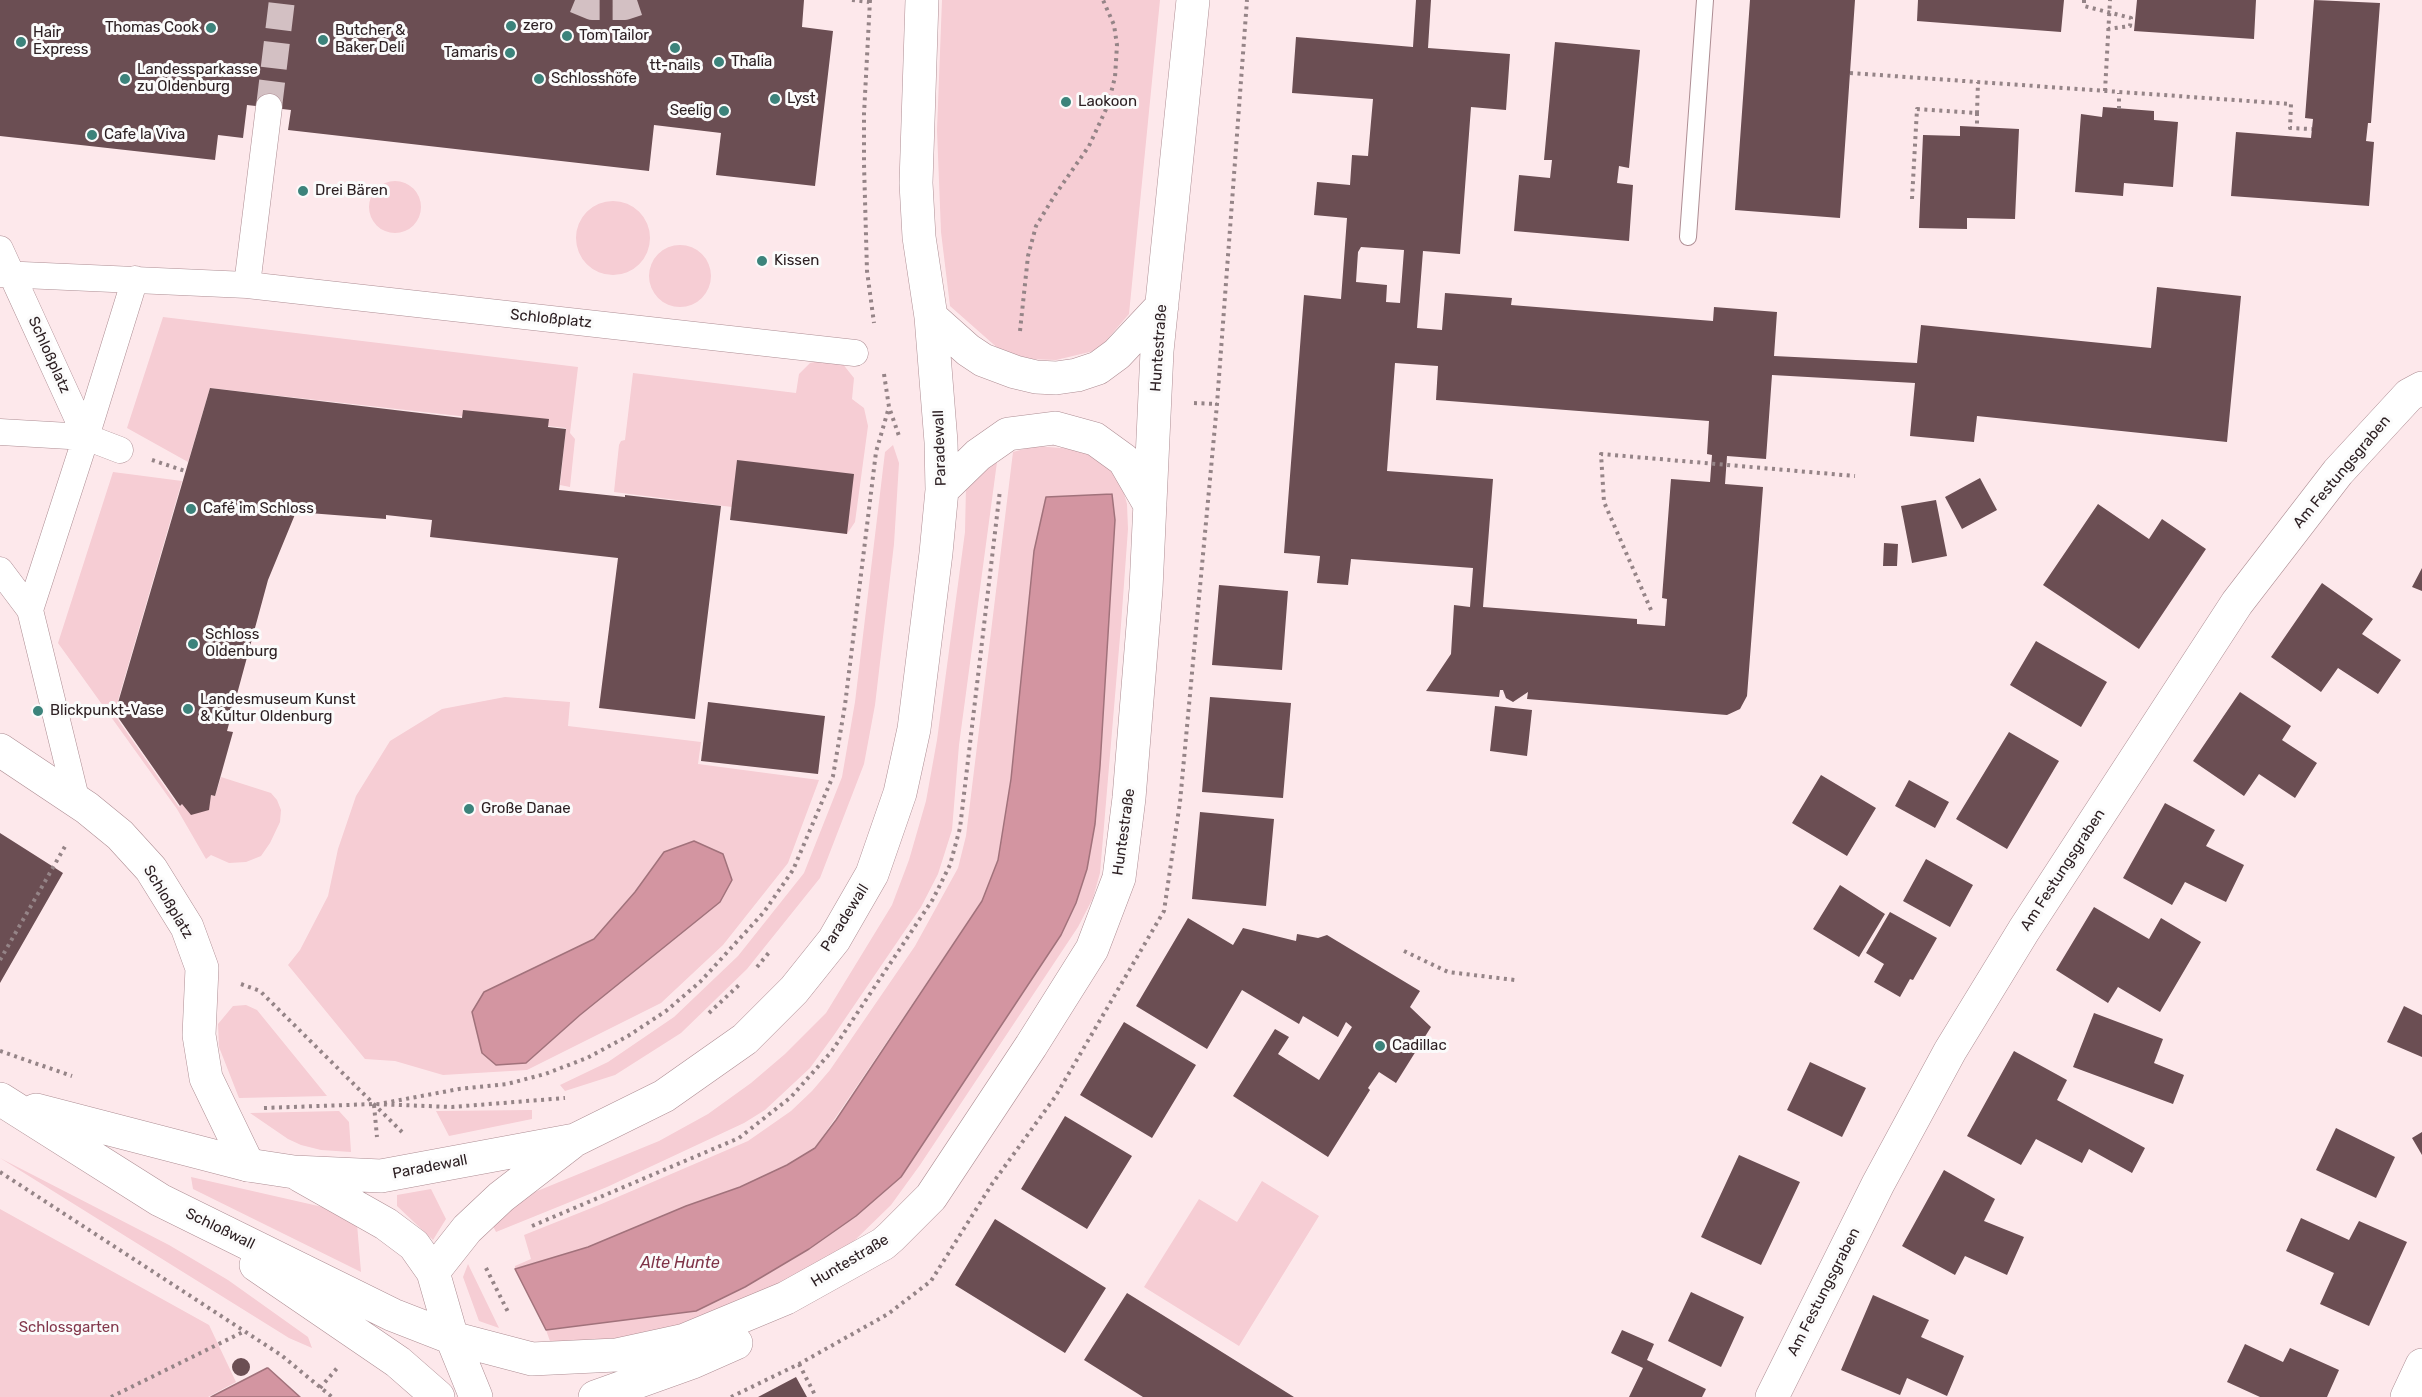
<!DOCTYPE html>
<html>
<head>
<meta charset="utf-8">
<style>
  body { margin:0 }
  canvas { display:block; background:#fde8eb }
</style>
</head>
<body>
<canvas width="2422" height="1397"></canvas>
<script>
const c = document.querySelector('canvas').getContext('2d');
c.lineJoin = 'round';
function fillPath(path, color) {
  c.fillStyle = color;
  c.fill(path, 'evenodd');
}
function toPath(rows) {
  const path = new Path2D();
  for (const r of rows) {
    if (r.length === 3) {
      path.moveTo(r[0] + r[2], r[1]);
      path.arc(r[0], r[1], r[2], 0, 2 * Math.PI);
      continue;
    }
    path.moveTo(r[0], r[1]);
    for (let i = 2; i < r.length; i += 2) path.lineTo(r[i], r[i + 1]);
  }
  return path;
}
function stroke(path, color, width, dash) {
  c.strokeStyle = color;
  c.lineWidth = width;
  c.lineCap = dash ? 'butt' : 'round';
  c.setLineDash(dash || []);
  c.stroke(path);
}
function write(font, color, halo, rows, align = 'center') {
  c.font = font + ' Rubik,sans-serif';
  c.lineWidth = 6;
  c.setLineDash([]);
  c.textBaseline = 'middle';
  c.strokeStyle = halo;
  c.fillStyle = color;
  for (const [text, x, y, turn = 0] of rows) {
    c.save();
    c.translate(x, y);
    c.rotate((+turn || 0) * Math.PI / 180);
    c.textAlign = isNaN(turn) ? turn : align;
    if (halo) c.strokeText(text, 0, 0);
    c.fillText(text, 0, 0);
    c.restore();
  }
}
fillPath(toPath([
  [942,0,1160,0,1129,314,1098,350,1056,360,1028,359,1001,351,950,306,941,232,937,130],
  [395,207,26],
  [613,238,37],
  [680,276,31],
  [163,317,578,367,570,433,575,439,570,487,560,485,566,428,210,388,188,462,127,428],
  [826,359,842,363,854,378,852,399,864,408,868,426,855,522,847,534,732,507,614,492,619,445,621,441,625,440,633,373,796,393,799,374,810,363],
  [893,445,899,463,894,544,875,705,864,764,820,878,747,969,681,1033,615,1075,565,1091,560,1085,608,1062,674,1017,738,956,804,873,842,777,855,702,885,452],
  [1035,446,1074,449,1096,457,1112,472,1122,486,1127,504,1128,529,1121,625,1100,873,1093,898,1078,927,920,1165,891,1205,851,1244,791,1283,653,1336,551,1344,546,1330,696,1311,745,1287,809,1249,856,1216,901,1177,1061,935,1076,903,1087,869,1095,824,1115,520,1111,494,1046,498,1034,551,1011,779,998,860,982,901,815,1148,787,1165,740,1187,686,1206,588,1247,515,1269,515,1266,531,1259,524,1235,599,1205,748,1141,791,1111,812,1091,830,1070,915,946,958,868,966,836,1013,452],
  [997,462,959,745,952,830,938,874,921,907,834,1035,810,1068,765,1110,744,1123,607,1187,496,1232,492,1224,530,1194,659,1141,708,1114,751,1083,785,1054,826,1013,892,905,909,860,926,801,937,740,965,532,966,486],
  [113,472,182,481,114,714,179,807,182,804,208,806,211,795,215,796,221,777,271,793,277,800,281,810,280,822,270,843,261,856,246,862,229,863,211,855,206,859,177,809,58,643],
  [505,697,570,702,568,726,701,742,698,764,819,780,788,863,723,945,661,1003,527,1070,443,1075,395,1061,365,1059,288,965,300,950,328,896,338,849,356,796,390,741,442,709],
  [664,852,720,902,580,1015,526,1063,484,993,594,939,635,892],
  [246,1005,257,1010,327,1096,239,1098,219,1047,218,1024,233,1006],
  [532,1110,532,1119,449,1136,436,1111],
  [339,1111,349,1122,351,1152,321,1150,301,1145,288,1139,250,1113],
  [0,1158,169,1245,228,1280,308,1337,312,1348,289,1338],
  [191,1177,327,1208,357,1224,361,1272,193,1189],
  [1262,1181,1319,1216,1239,1346,1144,1287,1199,1199,1237,1222],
  [431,1189,446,1219,433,1240,397,1206,397,1195],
  [0,1209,209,1325,236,1382,208,1397,0,1397],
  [468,1264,499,1328,479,1321,463,1277]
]), '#f6cdd4');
const water = toPath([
  [1112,494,1115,520,1100,766,1095,824,1087,869,1076,903,1061,935,901,1177,856,1216,809,1249,745,1287,696,1311,546,1330,515,1269,588,1247,686,1206,740,1187,787,1165,815,1148,836,1120,982,901,998,860,1011,779,1034,551,1046,497,1112,494],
  [694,841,723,854,732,880,720,902,580,1015,526,1063,496,1065,482,1053,472,1012,484,992,594,939,635,892,664,852,694,841],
  [268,1368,300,1397,211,1397,267,1368,268,1368]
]);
fillPath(water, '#d395a1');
stroke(water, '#a1727b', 1.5);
fillPath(toPath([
  [0,0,804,0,802,27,833,31,815,186,716,175,721,133,654,125,649,171,288,130,291,110,247,105,243,138,218,135,215,160,0,136],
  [1416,0,1431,0,1428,48,1510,54,1506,110,1471,107,1460,254,1423,251,1417,328,1442,330,1445,293,1512,298,1511,305,1713,321,1714,307,1777,312,1774,356,1917,363,1921,325,2151,348,2157,287,2241,296,2227,442,1977,416,1974,442,1910,436,1915,383,1772,375,1766,459,1727,456,1725,484,1763,487,1747,696,1740,709,1727,715,1527,699,1528,692,1513,702,1506,698,1503,690,1500,690,1499,697,1426,691,1451,654,1454,605,1470,607,1473,568,1351,559,1348,585,1317,583,1320,556,1284,553,1304,295,1341,299,1347,218,1314,215,1317,182,1350,185,1352,155,1368,156,1373,99,1292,93,1296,37,1413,47],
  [1361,247,1404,250,1400,303,1386,302,1387,285,1356,282,1358,252],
  [1395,363,1438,366,1436,400,1709,421,1707,454,1712,455,1710,482,1671,479,1662,598,1667,599,1665,626,1637,624,1637,619,1483,607,1493,479,1387,471],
  [1750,0,1855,0,1840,218,1735,210],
  [1918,0,2064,0,2061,32,1917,21],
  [2137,0,2256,0,2254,39,2134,31],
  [2314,0,2380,3,2371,123,2368,123,2366,141,2374,142,2369,206,2231,196,2236,132,2311,138,2313,119,2305,118],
  [1555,42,1640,50,1629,168,1619,166,1617,183,1633,185,1629,241,1514,231,1519,175,1550,178,1552,160,1544,160],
  [2103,107,2154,111,2154,120,2178,122,2173,187,2124,183,2123,196,2075,192,2081,114,2102,117],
  [1960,126,2019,129,2015,219,1967,218,1967,229,1919,228,1923,135,1960,136],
  [210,388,462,418,463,410,549,419,548,427,566,429,559,490,625,497,625,495,721,506,695,719,599,708,618,558,430,537,432,520,386,515,386,519,296,512,268,580,227,731,233,732,215,796,211,795,209,810,191,815,182,804,180,806,115,713],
  [737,460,854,474,847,534,730,520],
  [1980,478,1997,510,1962,529,1945,497],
  [1936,500,1947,556,1912,563,1901,506],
  [2098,504,2149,539,2162,519,2206,549,2139,649,2043,585],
  [1884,543,1898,544,1897,566,1883,566],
  [2422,568,2422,591,2412,587],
  [2322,583,2373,619,2362,634,2401,660,2378,694,2338,668,2321,692,2271,657],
  [1219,585,1288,591,1282,670,1212,665],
  [2036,641,2107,682,2081,727,2010,685],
  [2240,692,2291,726,2282,740,2317,763,2295,798,2259,774,2244,796,2193,761],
  [1210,697,1291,703,1283,798,1202,792],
  [708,702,825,716,818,774,701,761],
  [1495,706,1532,710,1527,756,1490,751],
  [2009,732,2059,761,2007,849,1956,819],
  [1821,775,1876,808,1847,856,1792,823],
  [1909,780,1949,802,1935,828,1895,806],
  [2165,803,2215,830,2206,846,2244,865,2226,902,2185,882,2172,905,2123,878],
  [1200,812,1274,819,1266,906,1192,899],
  [0,833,63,873,0,983],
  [1926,859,1973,885,1950,927,1903,901],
  [1840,885,1885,914,1859,957,1813,929],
  [2094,907,2149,939,2161,918,2201,942,2160,1012,2118,987,2108,1003,2056,970],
  [1890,912,1937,938,1913,980,1910,979,1900,997,1874,982,1884,964,1866,953],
  [1188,918,1233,945,1243,928,1296,941,1297,934,1318,938,1327,935,1420,991,1410,1007,1431,1027,1396,1083,1379,1072,1368,1088,1370,1090,1328,1157,1233,1096,1275,1029,1289,1037,1278,1054,1319,1080,1352,1027,1346,1022,1338,1037,1303,1016,1299,1024,1242,990,1207,1049,1136,1006],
  [2404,1006,2422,1015,2422,1057,2387,1042],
  [2094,1013,2163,1039,2154,1063,2184,1075,2173,1104,2073,1067],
  [1124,1022,1196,1065,1152,1138,1080,1095],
  [2014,1051,2067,1080,2057,1100,2145,1148,2132,1173,2089,1149,2082,1163,2036,1139,2021,1165,1967,1136],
  [1810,1062,1866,1088,1842,1137,1787,1110],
  [1065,1116,1132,1156,1087,1229,1021,1189],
  [2336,1128,2395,1157,2376,1198,2316,1170],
  [2422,1132,2422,1155,2412,1138],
  [1739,1155,1800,1182,1761,1265,1701,1237],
  [1944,1170,1995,1199,1984,1221,2024,1237,2007,1275,1965,1256,1955,1275,1902,1246],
  [2301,1218,2349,1240,2359,1221,2407,1242,2369,1326,2320,1304,2334,1273,2286,1251],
  [995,1219,1106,1288,1065,1353,955,1285],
  [1691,1292,1744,1317,1721,1367,1668,1341],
  [1127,1293,1161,1314,1294,1397,1143,1397,1084,1360],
  [1873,1295,1929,1320,1921,1337,1964,1356,1947,1396,1907,1378,1900,1395,1841,1370],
  [1622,1330,1654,1344,1647,1360,1706,1389,1702,1397,1629,1397,1643,1368,1611,1353],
  [2245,1344,2283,1362,2290,1348,2339,1370,2327,1397,2260,1397,2227,1382],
  [241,1367,9],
  [796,1377,807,1397,758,1397]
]), '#6b4e53');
stroke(toPath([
  [575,0,592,7,625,7,646,0],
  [269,107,282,0]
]), '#d3c0c3', 26, [26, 13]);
const service = toPath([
  [1688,237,1705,0]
]);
const pedestrian = toPath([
  [0,249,86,437,30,610],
  [0,274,247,285,855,353],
  [247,285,269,107],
  [0,432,86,437,120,450],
  [86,437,135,279],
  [0,570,30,610,77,802]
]);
const minor = toPath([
  [0,750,87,808,120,835,151,869,187,927,202,968,199,1035,206,1078,248,1165],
  [1772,1397,1878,1184,1950,1051,2024,930,2237,603,2338,472,2409,395,2422,388],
  [2407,1397,2422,1365]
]);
const tertiary = toPath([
  [931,317,968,350,983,360,1015,372,1036,377,1056,378,1077,375,1098,368,1117,354,1162,306],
  [942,490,978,455,1008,434,1055,428,1095,439,1124,460,1150,505],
  [0,1099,160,1200,393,1315,452,1338,532,1359,616,1355,685,1340,786,1298,883,1244,891,1237,931,1197,1031,1046,1092,949,1119,878,1129,798,1146,589,1157,351,1193,0],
  [36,1110,248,1165,294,1172,381,1176,575,1140,664,1096,745,1039,794,990,834,940,872,874,900,793,914,729,936,553,942,490,941,442,931,317,919,237,916,183,922,0],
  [301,1176,386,1224,414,1245,433,1272,452,1338,476,1397],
  [256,1265,398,1362,438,1397],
  [433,1272,467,1229,501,1197,571,1143],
  [595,1397,693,1362,736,1343]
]);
stroke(service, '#ae8e94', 18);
stroke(pedestrian, '#ae8e94', 27);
stroke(minor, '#ae8e94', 34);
stroke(tertiary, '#ae8e94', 34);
stroke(toPath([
  [852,0,869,2],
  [870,0,864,114,864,164,867,271,874,323],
  [2084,0,2084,6,2131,18,2130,26,2108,29],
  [1850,73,2291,104,2290,128,2312,129],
  [2105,91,2110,0],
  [2119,109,2119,93],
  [1977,113,1977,127],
  [1912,199,1917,109,1977,113,1978,82],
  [1020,331,1028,256,1036,226,1055,195,1089,146,1108,105,1115,77,1117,45,1114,25,1103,0],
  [884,374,889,407,899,436],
  [1194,403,1217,404],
  [152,460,185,471],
  [1651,610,1604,502,1601,454,1855,476],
  [1404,951,1448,972,1515,980],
  [0,960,67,843],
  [757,967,771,950],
  [241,984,260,991,402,1132],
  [709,1013,739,985],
  [0,1051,72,1076],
  [384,1103,459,1089,507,1084,545,1074,587,1058,628,1036,666,1011,700,982,764,912,793,870,833,776,845,705,876,452,889,407],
  [374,1105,377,1137],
  [264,1108,374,1104,452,1107,565,1098],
  [0,1172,281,1355,332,1397],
  [532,1226,739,1138,791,1097,832,1051,933,899,950,865,960,828,1000,490],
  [486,1268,508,1312],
  [799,1364,816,1397],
  [320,1388,338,1367],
  [111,1397,245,1331],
  [731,1397,799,1364,888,1314,931,1281,992,1184,1055,1097,1164,911,1180,802,1217,404,1247,0]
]), '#958487', 4, [3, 4.5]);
stroke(service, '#fff', 16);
stroke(pedestrian, '#fff', 26);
stroke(minor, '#fff', 33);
stroke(tertiary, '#fff', 33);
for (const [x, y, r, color] of [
  [511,26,6,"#3c837b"],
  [211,28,6,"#3c837b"],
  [567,36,6,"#3c837b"],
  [323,40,6,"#3c837b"],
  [21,42,6,"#3c837b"],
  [675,48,6,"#3c837b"],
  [510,53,6,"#3c837b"],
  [719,62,6,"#3c837b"],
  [125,79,6,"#3c837b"],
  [539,79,6,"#3c837b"],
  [775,99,6,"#3c837b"],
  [1066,102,6,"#3c837b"],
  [724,111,6,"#3c837b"],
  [92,135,6,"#3c837b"],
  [303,191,6,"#3c837b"],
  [762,261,6,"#3c837b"],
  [191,509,6,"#3c837b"],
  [193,644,6,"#3c837b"],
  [188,709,6,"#3c837b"],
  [38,711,6,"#3c837b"],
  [469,809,6,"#3c837b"],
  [1380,1046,6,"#3c837b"]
]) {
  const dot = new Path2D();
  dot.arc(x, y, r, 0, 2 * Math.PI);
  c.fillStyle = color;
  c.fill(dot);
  stroke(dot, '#fbfbfb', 2);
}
write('15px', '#2d2023', '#fbfbfb', [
  ["zero",523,26],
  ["Thomas Cook",199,28,"right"],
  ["Butcher &",335,31],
  ["Baker Deli",335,48],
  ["Hair",33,33],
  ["Express",33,50],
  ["Tom Tailor",579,36],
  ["Tamaris",498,53,"right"],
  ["Thalia",731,62],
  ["tt-nails",675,66,"center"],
  ["Landessparkasse",137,70],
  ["zu Oldenburg",137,87],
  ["Schlosshöfe",551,79],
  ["Lyst",787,99],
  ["Laokoon",1078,102],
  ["Seelig",712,111,"right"],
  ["Cafe la Viva",104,135],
  ["Drei Bären",315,191],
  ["Kissen",774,261],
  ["Café im Schloss",203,509],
  ["Schloss",205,635],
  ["Oldenburg",205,652],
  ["Landesmuseum Kunst",200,700],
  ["& Kultur Oldenburg",200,717],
  ["Blickpunkt-Vase",50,711],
  ["Große Danae",481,809],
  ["Cadillac",1392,1046]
], 'left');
write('15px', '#2d2023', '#fbfbfb', [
  ["Schloßplatz",551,319,6],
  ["Huntestraße",1159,348,-86],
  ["Schloßplatz",49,355,66],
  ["Paradewall",940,448,-92],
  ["Am Festungsgraben",2342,472,-50],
  ["Huntestraße",1124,832,-82],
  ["Am Festungsgraben",2063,870,-57],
  ["Schloßplatz",168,902,59],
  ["Paradewall",845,918,-58],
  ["Paradewall",430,1167,-11],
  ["Schloßwall",220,1229,26],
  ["Huntestraße",850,1261,-31],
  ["Am Festungsgraben",1824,1292,-63]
]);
write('15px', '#83374b', '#fbfbfb', [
  ["Schlossgarten",69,1328]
]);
write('italic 16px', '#7e3246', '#fbfbfb', [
  ["Alte Hunte",680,1263]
]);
</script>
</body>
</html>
